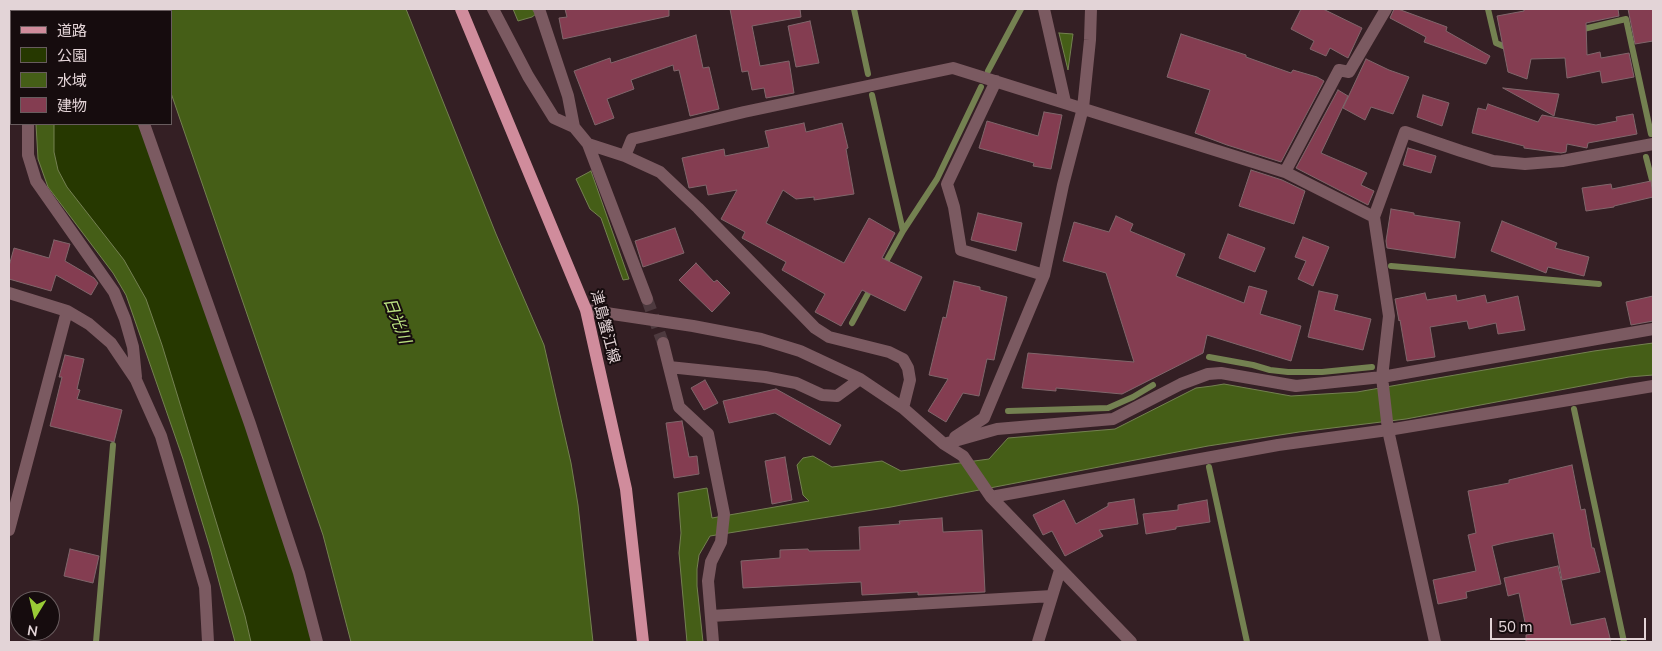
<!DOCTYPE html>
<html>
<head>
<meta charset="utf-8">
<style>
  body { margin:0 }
  #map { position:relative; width:1662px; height:651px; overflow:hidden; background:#341f24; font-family:"Nunito Sans","Noto Sans JP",sans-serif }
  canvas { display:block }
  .frame { position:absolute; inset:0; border:10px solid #e3d4d7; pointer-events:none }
  .legend { position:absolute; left:10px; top:10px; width:162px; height:115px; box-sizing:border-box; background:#160c0e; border:1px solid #685c5e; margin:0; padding:6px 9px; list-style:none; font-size:15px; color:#e3d4d7 }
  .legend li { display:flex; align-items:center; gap:10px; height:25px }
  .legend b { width:25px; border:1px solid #685c5e }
  .north { position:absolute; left:10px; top:591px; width:50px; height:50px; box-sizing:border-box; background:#160c0e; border:1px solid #685c5e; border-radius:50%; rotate:189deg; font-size:14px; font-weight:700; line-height:20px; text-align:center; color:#e3d4d7 }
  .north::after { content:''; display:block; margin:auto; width:18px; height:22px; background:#99cb36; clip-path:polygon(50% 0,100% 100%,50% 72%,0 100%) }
  .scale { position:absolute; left:1490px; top:618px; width:156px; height:22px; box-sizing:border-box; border:2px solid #e3d4d7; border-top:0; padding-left:6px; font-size:15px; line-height:18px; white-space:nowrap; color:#e3d4d7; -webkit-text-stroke:4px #160c0e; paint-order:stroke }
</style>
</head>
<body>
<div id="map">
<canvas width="1662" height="651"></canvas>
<div class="frame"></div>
<ul class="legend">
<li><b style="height:6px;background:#d08c9c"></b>道路</li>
<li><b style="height:14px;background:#263800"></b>公園</li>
<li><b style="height:14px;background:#455e17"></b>水域</li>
<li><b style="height:14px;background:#843d51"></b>建物</li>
</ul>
<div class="north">N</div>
<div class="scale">50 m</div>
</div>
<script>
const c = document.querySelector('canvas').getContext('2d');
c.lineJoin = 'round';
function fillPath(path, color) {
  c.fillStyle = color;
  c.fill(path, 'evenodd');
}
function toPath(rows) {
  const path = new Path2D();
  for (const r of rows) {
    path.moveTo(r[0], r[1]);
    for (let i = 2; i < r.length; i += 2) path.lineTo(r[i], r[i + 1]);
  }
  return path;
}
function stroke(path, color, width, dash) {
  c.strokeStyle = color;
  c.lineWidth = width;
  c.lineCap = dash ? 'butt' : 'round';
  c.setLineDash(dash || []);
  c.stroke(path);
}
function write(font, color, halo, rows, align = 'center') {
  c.font = font + ' "Nunito Sans","Noto Sans JP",sans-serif';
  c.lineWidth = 4;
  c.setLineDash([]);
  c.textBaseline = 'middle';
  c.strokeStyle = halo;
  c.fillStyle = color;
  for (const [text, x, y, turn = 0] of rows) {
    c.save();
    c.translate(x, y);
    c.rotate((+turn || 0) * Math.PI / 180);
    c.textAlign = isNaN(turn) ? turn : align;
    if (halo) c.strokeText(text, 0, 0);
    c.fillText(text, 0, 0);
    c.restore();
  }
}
fillPath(toPath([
  [17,9,96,9,98,11,18,11],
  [54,124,139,124,243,415,295,573,311,642,251,642,245,616,162,345,146,299,124,260,67,187,58,170,54,151]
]), '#263800');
const water = toPath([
  [143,9,406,9,496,234,544,345,571,463,578,505,593,642,351,642,323,535,171,93,171,11,144,11,143,9],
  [513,9,532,9,536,14,532,17,518,21,513,9],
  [1059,33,1073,34,1068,70,1059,33],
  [36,124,54,124,54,152,58,170,67,187,124,260,146,299,162,345,245,616,251,642,235,642,210,548,183,459,126,295,113,273,48,187,38,159,36,124],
  [591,171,629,279,623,280,601,218,590,209,576,179,591,171],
  [1653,343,1653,375,1629,377,1406,419,1299,432,1208,446,891,507,710,536,699,555,697,569,697,586,703,642,687,642,679,553,681,533,678,493,707,488,712,518,809,501,803,495,797,465,803,458,813,456,832,467,882,461,901,471,989,459,1008,438,1115,429,1196,388,1212,386,1224,384,1291,396,1357,392,1594,351,1653,343]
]);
fillPath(water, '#455e17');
stroke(water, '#748151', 1);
stroke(toPath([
  [854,9,868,74],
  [1488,9,1496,43,1503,46,1510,44],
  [1579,30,1626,19,1651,134],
  [988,71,1021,9],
  [872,95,903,231],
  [1646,157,1653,184],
  [1391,266,1599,284],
  [883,267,903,231,937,179,981,87],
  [852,323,872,286],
  [1209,357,1253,365,1270,370,1288,372,1322,372,1372,367],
  [1574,409,1624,642],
  [1008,411,1108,408,1133,397,1153,385],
  [1209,467,1247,642],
  [96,642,113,445]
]), '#748151', 6);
const building = toPath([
  [565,9,669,9,669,16,563,39,559,18,567,17,565,9],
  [730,9,800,9,801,17,752,26,760,66,789,61,794,93,766,98,764,88,752,90,748,71,742,72,730,9],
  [1301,9,1323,9,1362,28,1348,58,1330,48,1326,56,1310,49,1314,41,1291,29,1301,9],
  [1394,9,1398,9,1447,27,1446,31,1490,56,1486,64,1424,42,1426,37,1390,18,1394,9],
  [1524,9,1618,9,1619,16,1586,23,1587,55,1600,52,1601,58,1629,53,1634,77,1602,83,1600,71,1567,78,1565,58,1531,59,1527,79,1508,72,1497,16,1524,11,1524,9],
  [1628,9,1653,9,1653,41,1635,44,1628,9],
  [810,21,819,63,796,67,788,26,810,21],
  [1181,34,1246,55,1246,57,1291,73,1293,70,1317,77,1324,81,1281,162,1227,145,1195,133,1210,90,1167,77,1181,34],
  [696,35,703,68,709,67,719,109,690,116,679,70,674,71,673,65,631,80,634,89,607,99,614,118,595,125,574,71,610,58,611,63,696,35],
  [1366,59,1389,70,1409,77,1393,114,1371,107,1365,120,1343,108,1366,59],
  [1503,88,1559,94,1554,116,1503,88],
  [1338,90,1348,96,1321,153,1367,173,1361,185,1374,191,1368,205,1296,168,1338,90],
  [1423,95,1449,103,1442,126,1417,117,1423,95],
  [1488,104,1538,122,1542,115,1596,125,1617,121,1616,117,1633,114,1637,134,1588,143,1587,148,1567,144,1566,152,1561,153,1524,148,1524,146,1472,133,1478,108,1486,110,1488,104],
  [1044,112,1062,115,1051,169,1033,166,1034,163,979,148,987,121,1038,136,1044,112],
  [804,123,806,132,842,123,848,148,846,149,854,194,814,200,814,197,796,199,783,190,766,223,844,263,869,218,895,233,882,258,922,277,905,311,862,290,841,326,815,312,825,294,782,270,786,262,742,238,745,232,721,219,737,190,708,195,706,185,689,188,682,158,724,149,725,156,769,147,765,131,804,123],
  [1408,148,1436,156,1431,173,1403,165,1408,148],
  [1251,170,1282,180,1305,191,1294,224,1239,206,1251,170],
  [1651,181,1653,197,1614,206,1614,207,1586,211,1582,188,1611,184,1612,189,1651,181],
  [1391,209,1414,213,1414,215,1460,222,1455,258,1387,248,1386,241,1391,209],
  [978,213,1022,223,1016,251,971,240,978,213],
  [1116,216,1133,224,1130,231,1185,254,1176,276,1244,303,1249,286,1267,291,1260,314,1301,326,1291,361,1207,335,1203,353,1122,394,1056,388,1056,391,1022,388,1028,353,1134,362,1106,273,1063,261,1074,222,1109,232,1116,216],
  [1502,221,1557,243,1555,248,1589,257,1584,276,1548,267,1546,273,1491,251,1502,221],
  [675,228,684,253,643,267,635,241,675,228],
  [1228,234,1265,248,1255,272,1219,258,1228,234],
  [1303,237,1329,247,1313,286,1298,279,1306,261,1295,257,1303,237],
  [54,240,70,244,65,261,94,278,98,283,91,295,56,275,51,291,9,279,9,266,14,248,49,258,54,240],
  [696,263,714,282,717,280,730,293,712,312,679,280,696,263],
  [954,281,980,287,980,290,1007,297,994,360,987,359,979,396,963,393,946,422,928,411,948,379,929,375,943,317,946,318,954,281],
  [1319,291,1338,295,1334,310,1371,319,1363,350,1308,337,1319,291],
  [1425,293,1427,300,1456,295,1457,301,1485,295,1487,303,1518,296,1525,330,1498,334,1496,323,1469,329,1467,321,1430,327,1435,357,1407,361,1400,320,1399,321,1395,299,1425,293],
  [1653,296,1653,321,1631,325,1626,302,1653,296],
  [65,355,84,359,77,389,80,390,77,399,122,410,114,442,50,426,62,377,59,377,65,355],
  [705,380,718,403,704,410,691,388,705,380],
  [776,389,841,425,830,445,775,413,729,423,723,401,776,389],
  [682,421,689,457,697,456,699,474,674,478,666,423,682,421],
  [785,457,792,500,772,504,765,461,785,457],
  [1572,465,1581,510,1585,509,1592,548,1594,548,1600,572,1562,580,1553,533,1504,543,1492,546,1501,584,1466,592,1467,598,1438,604,1433,580,1476,571,1468,535,1476,533,1468,491,1509,483,1509,480,1572,465],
  [1134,499,1138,524,1099,530,1103,536,1065,556,1052,531,1043,535,1033,515,1064,500,1076,524,1108,506,1108,503,1134,499],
  [1207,500,1210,522,1176,527,1176,529,1146,534,1143,514,1178,510,1178,505,1207,500],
  [942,518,943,532,982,530,985,592,918,595,918,592,862,595,861,582,743,588,741,561,780,558,780,550,808,549,809,551,860,550,859,527,900,524,899,521,942,518],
  [70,549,99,556,93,583,64,576,70,549],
  [1558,566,1571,625,1605,618,1611,642,1526,642,1526,635,1532,634,1532,631,1527,632,1519,593,1508,596,1504,578,1558,566]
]);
fillPath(building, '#843d51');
stroke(building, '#80666b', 1);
stroke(toPath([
  [647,299,663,343]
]), '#4e3a3f', 12, [12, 6]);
stroke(toPath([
  [103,9,104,11],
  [493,9,528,76,554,118,574,127,588,144,625,156,660,172,698,208,815,328,829,337,889,352,903,359,908,368,910,380,903,408],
  [539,9,568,96,574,127],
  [1044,9,1065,102],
  [9,50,11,55],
  [996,81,947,184,954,207,961,250,1044,275],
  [28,124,28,155,36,181,114,292,125,319,133,347,136,377],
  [144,124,250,424,299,573,317,642],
  [588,144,647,299],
  [625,156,632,139,744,112,953,68,1285,172,1374,217],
  [1285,172,1339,70,1349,72,1386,9],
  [9,293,67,311,89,324,111,343,136,380,161,436,205,587,208,642],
  [586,310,693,326,761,339,800,351,860,379,903,408,944,444,963,456,991,497,1131,642],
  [663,343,679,407,708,434,724,514,721,542,711,562,708,581,713,642],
  [669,367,765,377,796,383,822,395,837,396,860,379],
  [955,437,984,418,1044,275,1063,185,1083,108,1090,40,1091,9],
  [944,444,997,429,1113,419,1181,384,1208,374,1221,373,1296,386,1382,377,1653,329],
  [991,497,1278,445,1388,430,1653,386],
  [9,530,67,311],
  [711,616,1052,596],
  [1038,642,1060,570],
  [1435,642,1388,430,1382,377,1389,316,1374,217,1405,132,1461,151,1493,161,1525,164,1562,161,1653,144]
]), '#7b5a61', 12);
stroke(toPath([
  [461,9,586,310,626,489,643,642]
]), '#d08c9c', 12);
write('15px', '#e3d4d7', '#160c0e', [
  ["津島蟹江線",604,327,75]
]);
write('italic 16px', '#bbe181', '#160c0e', [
  ["日光川",396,321,69]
]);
</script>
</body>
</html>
